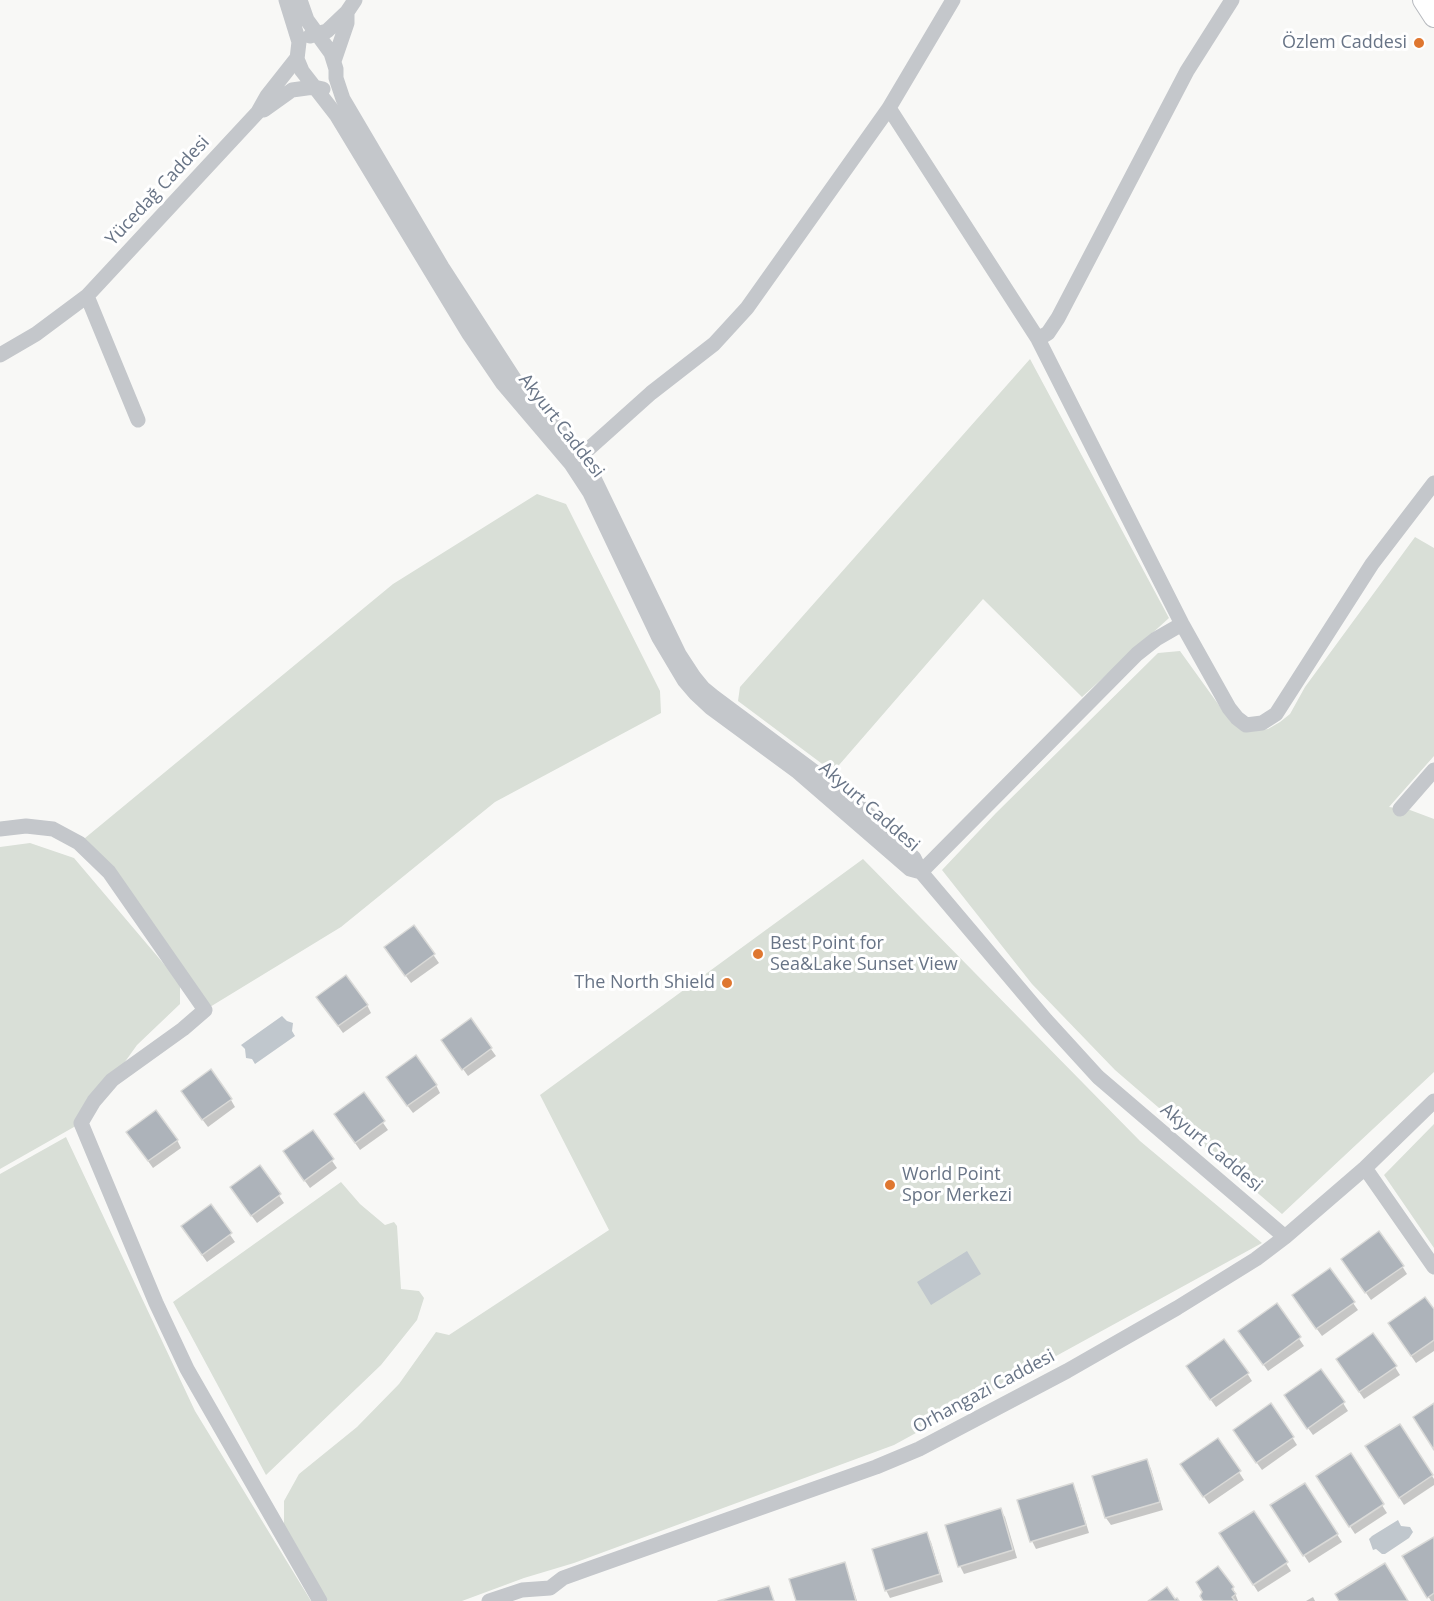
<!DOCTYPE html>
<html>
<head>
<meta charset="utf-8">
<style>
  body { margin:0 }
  canvas { display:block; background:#f8f8f6 }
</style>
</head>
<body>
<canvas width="1434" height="1601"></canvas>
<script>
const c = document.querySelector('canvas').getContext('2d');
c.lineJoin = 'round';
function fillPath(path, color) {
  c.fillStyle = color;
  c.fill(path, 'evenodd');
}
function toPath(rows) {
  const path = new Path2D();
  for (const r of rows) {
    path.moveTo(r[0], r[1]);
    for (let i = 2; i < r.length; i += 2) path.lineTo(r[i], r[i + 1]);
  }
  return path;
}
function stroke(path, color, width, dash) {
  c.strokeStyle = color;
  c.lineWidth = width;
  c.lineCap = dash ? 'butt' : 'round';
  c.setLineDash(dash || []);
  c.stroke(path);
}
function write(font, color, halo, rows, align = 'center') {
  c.font = font + ' "Open Sans",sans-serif';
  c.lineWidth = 6;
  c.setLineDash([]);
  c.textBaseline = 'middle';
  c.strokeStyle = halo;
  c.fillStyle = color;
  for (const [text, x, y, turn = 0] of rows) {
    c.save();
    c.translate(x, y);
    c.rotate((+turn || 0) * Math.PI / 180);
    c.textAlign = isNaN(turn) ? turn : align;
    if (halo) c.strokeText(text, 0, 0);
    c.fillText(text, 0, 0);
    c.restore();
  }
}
fillPath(toPath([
  [1030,359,1169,618,1082,697,983,599,833,772,738,701,740,687],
  [537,494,566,504,660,691,661,713,495,802,341,927,205,1010,79,843,393,584],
  [1415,537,1434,548,1434,756,1389,807,1410,810,1434,819,1434,1072,1282,1214,1115,1070,1032,984,942,870,996,813,1158,653,1180,651,1231,722,1254,731,1268,729,1280,722,1290,714,1305,687],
  [30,843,74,858,180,983,180,1004,137,1045,81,1123,0,1169,0,847],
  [863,859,1140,1141,1262,1243,894,1445,574,1563,524,1578,462,1601,328,1601,284,1526,284,1501,299,1474,357,1427,399,1384,436,1332,449,1335,609,1230,540,1095],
  [1434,1124,1434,1248,1384,1175],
  [66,1137,195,1411,311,1601,0,1601,0,1174],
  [341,1182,360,1204,385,1225,394,1222,397,1226,401,1289,419,1291,424,1298,417,1320,381,1365,266,1475,173,1302]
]), '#d9dfd7');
fillPath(toPath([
  [282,1016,287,1021,293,1023,292,1031,295,1036,255,1064,252,1059,246,1058,245,1049,241,1045],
  [967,1251,981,1274,931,1305,917,1282],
  [1398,1520,1401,1526,1410,1527,1413,1532,1409,1538,1385,1554,1382,1554,1376,1549,1373,1550,1369,1539,1372,1536]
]), '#c0c7cd');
fillPath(toPath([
  [414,927,439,963,411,983,391,955],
  [323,1005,367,1005,371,1013,343,1033],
  [471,1021,496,1056,468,1076,448,1048],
  [392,1085,436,1085,440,1093,413,1113],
  [363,1094,388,1130,360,1150,340,1122],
  [187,1099,231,1100,235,1107,208,1127],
  [312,1132,337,1168,310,1188,289,1159],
  [133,1140,177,1140,181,1148,153,1168],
  [260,1167,284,1203,257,1223,236,1195],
  [210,1206,235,1242,207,1262,187,1234],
  [1402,1266,1407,1274,1371,1300,1348,1267],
  [1298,1303,1353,1303,1358,1310,1322,1336],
  [1276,1305,1304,1346,1268,1371,1245,1339],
  [1434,1312,1434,1351,1416,1363,1394,1331],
  [1342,1367,1395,1367,1400,1375,1364,1399],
  [1247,1373,1252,1381,1216,1407,1192,1374],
  [1290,1403,1343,1403,1348,1411,1313,1435],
  [1400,1426,1434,1479,1434,1485,1404,1505,1372,1454],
  [1292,1437,1297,1445,1262,1470,1239,1438],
  [1218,1440,1244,1480,1209,1504,1187,1472],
  [1350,1455,1387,1513,1355,1534,1322,1484],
  [1147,1461,1151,1469,1163,1510,1111,1525,1106,1518,1094,1477],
  [1072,1485,1077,1493,1089,1533,1036,1549,1032,1541],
  [1305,1485,1342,1542,1309,1563,1277,1513],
  [1000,1509,1005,1517,1017,1558,964,1574,960,1566],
  [1254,1513,1291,1571,1258,1592,1226,1542],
  [926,1534,931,1542,943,1582,890,1598,886,1590],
  [1434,1539,1434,1601,1431,1601,1404,1557],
  [844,1564,848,1572,857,1601,797,1601],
  [1218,1568,1233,1588,1238,1601,1204,1601],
  [1313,1597,1315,1601,1306,1601]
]), '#0003');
const building = toPath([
  [414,925,435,954,405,976,384,947,414,925],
  [346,975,368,1005,338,1026,316,997,346,975],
  [471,1018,492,1048,462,1070,441,1040,471,1018],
  [416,1055,437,1085,407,1106,386,1077,416,1055],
  [211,1069,232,1099,202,1120,181,1091,211,1069],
  [364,1092,385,1121,355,1143,334,1114,364,1092],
  [156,1110,178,1140,148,1161,126,1132,156,1110],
  [313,1130,334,1159,304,1181,283,1151,313,1130],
  [260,1165,281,1194,251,1216,230,1187,260,1165],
  [211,1204,232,1233,202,1255,181,1226,211,1204],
  [1379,1231,1404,1266,1365,1293,1341,1259,1379,1231],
  [1330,1268,1355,1302,1316,1329,1292,1295,1330,1268],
  [1425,1297,1434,1309,1434,1340,1411,1356,1388,1323,1425,1297],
  [1277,1303,1301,1337,1263,1365,1238,1331,1277,1303],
  [1373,1333,1397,1366,1359,1392,1336,1359,1373,1333],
  [1224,1339,1249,1373,1210,1400,1186,1366,1224,1339],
  [1321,1369,1345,1402,1307,1429,1284,1395,1321,1369],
  [1271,1403,1294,1437,1256,1463,1233,1430,1271,1403],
  [1434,1403,1434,1450,1413,1417,1434,1403],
  [1400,1424,1433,1475,1399,1498,1365,1446,1400,1424],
  [1218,1438,1241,1471,1203,1497,1180,1464,1218,1438],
  [1351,1453,1384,1504,1349,1527,1316,1476,1351,1453],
  [1147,1459,1160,1502,1105,1518,1092,1476,1147,1459],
  [1073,1483,1086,1525,1030,1542,1017,1500,1073,1483],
  [1305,1483,1338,1534,1303,1556,1270,1505,1305,1483],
  [1001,1508,1013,1550,958,1567,945,1525,1001,1508],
  [1254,1511,1288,1562,1253,1585,1219,1533,1254,1511],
  [927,1532,940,1574,885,1591,872,1549,927,1532],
  [1434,1537,1434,1593,1427,1598,1402,1556,1434,1537],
  [845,1562,856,1601,796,1601,789,1579,845,1562],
  [1385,1563,1408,1601,1339,1601,1335,1594,1385,1563],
  [1218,1566,1234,1587,1232,1589,1236,1594,1232,1597,1235,1601,1203,1601,1200,1596,1202,1592,1196,1582,1218,1566],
  [769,1586,774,1601,718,1601,769,1586],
  [1167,1587,1175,1599,1177,1598,1179,1601,1148,1601,1167,1587]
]);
fillPath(building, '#adb3ba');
stroke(building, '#dadad8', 1.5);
const major = toPath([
  [1423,0,1434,17]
]);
stroke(major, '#b7babf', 22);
stroke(toPath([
  [286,0,299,42,297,59,302,71,337,116,469,334,503,384,571,464,590,493,659,638,684,680,696,694,711,708,798,772,910,869,921,872],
  [300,0,307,20,331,53,336,69,336,78,343,99,442,267,515,380,557,427,590,470,679,654,694,677,703,688,714,697,855,802,895,839,914,858,921,872,1046,1020,1098,1077,1285,1237],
  [310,36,327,31,347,12,355,0],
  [334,61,347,23,347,12],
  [889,108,1038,339,1182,624,1229,708,1237,718,1246,725,1262,723,1276,714,1372,564,1434,483],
  [264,110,292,90,314,87,323,89],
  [87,296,258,112,267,96,297,58],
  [1038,339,1048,333,1058,318,1187,71,1232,0],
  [0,355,36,334,87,296,138,420],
  [574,462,651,393,714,344,747,308,889,108,953,0],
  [1400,809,1434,770],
  [0,829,26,826,53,829,79,843,109,872,205,1010,183,1029,112,1080,94,1101,81,1123,156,1303,187,1369,320,1601],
  [921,872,1137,654,1156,639,1182,624],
  [1365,1168,1434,1267],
  [489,1601,522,1590,550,1588,563,1578,588,1569,876,1467,919,1449,1067,1371,1177,1308,1256,1259,1285,1237,1365,1168,1434,1101]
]), '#c4c7cb', 15);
stroke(major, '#fff', 20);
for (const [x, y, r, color] of [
  [1419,43,6,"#df7730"],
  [758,954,6,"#df7730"],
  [727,983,6,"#df7730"],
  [890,1185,6,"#df7730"]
]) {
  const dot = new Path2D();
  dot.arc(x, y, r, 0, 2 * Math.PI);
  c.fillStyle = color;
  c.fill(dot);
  stroke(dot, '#fff', 2);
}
write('18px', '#687486', '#fff', [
  ["Özlem Caddesi",1407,43],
  ["Best Point for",770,944,"left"],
  ["Sea&Lake Sunset View",770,965,"left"],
  ["The North Shield",715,983],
  ["World Point",902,1175,"left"],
  ["Spor Merkezi",902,1196,"left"]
], 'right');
write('18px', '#687486', '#fff', [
  ["Yücedağ Caddesi",158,191,-47],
  ["Akyurt Caddesi",561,426,52],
  ["Akyurt Caddesi",869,807,41],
  ["Akyurt Caddesi",1211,1148,40],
  ["Orhangazi Caddesi",984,1392,-28]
]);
</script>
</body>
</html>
